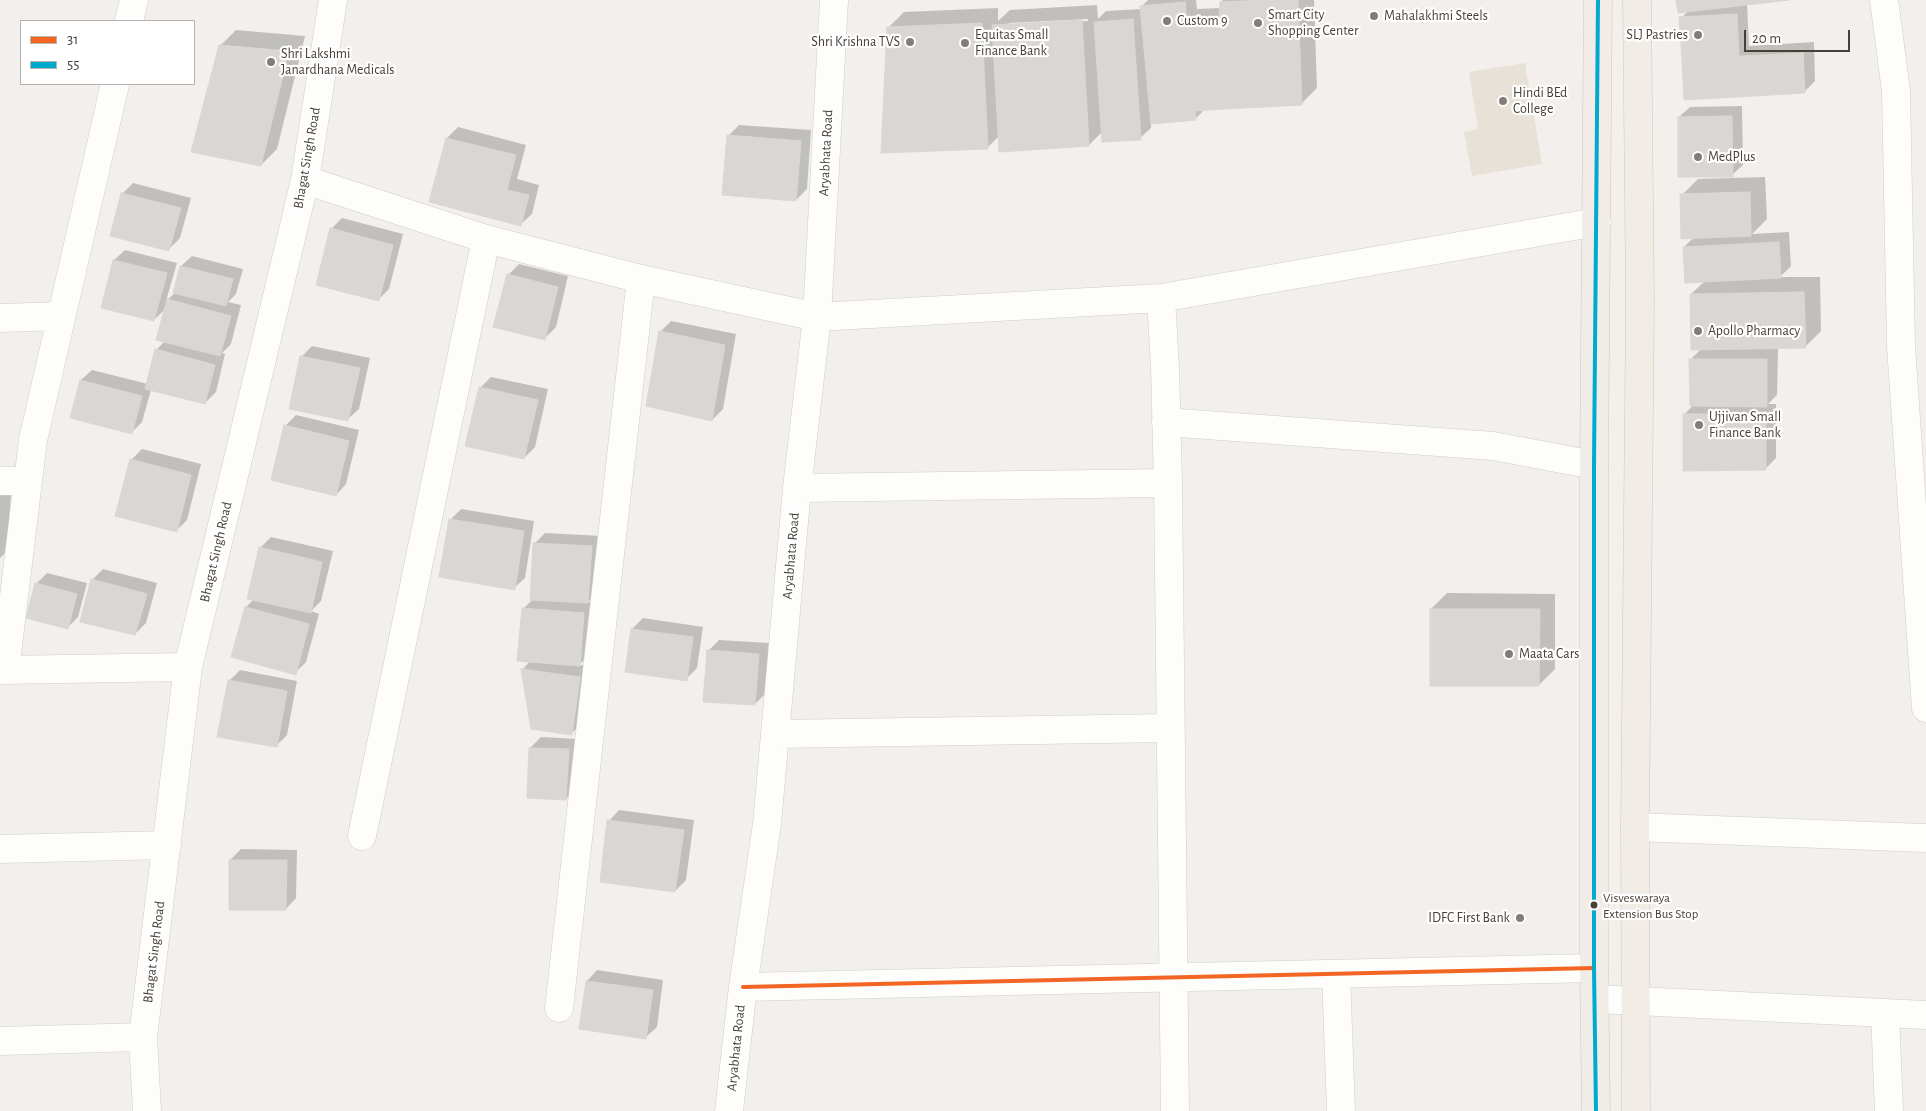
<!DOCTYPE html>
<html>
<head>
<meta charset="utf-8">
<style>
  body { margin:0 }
  #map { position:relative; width:1926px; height:1111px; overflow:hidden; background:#f2efec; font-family:"Alegreya Sans",sans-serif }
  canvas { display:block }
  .legend { position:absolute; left:20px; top:20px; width:175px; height:65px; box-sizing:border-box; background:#fff; border:1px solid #b6b2af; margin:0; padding:6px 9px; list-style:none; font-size:15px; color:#483f38 }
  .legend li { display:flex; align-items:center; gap:10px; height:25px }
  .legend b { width:25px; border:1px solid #b6b2af }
  .scale { position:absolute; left:1744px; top:30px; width:106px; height:22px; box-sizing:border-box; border:2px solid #483f38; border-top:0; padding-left:6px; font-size:15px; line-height:18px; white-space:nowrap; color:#483f38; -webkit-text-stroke:4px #fff; paint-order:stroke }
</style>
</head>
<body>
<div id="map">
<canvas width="1926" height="1111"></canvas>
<ul class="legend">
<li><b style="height:6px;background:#f26522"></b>31</li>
<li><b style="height:6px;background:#00a9ce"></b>55</li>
</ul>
<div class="scale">20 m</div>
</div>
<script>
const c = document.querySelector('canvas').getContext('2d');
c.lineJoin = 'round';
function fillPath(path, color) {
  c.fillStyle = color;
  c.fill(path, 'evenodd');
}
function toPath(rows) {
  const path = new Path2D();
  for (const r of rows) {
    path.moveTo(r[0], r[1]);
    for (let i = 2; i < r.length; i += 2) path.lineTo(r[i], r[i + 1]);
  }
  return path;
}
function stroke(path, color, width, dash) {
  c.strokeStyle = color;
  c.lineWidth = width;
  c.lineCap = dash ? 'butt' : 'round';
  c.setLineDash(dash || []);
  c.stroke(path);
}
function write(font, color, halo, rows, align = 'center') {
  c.font = font + ' "Alegreya Sans",sans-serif';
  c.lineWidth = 4.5;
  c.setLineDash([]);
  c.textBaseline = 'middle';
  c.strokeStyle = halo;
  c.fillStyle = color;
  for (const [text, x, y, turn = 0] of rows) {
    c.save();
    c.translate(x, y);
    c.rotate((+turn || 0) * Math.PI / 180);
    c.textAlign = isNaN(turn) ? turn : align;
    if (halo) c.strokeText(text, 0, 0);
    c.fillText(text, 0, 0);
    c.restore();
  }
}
fillPath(toPath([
  [1525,63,1542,164,1472,176,1464,132,1478,129,1469,72]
]), '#e8e1d8');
fillPath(toPath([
  [1148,0,1196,0,1197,9,1220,8,1221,2,1223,0,1314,0,1317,88,1301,104,1205,109,1195,119,1151,123,1151,128,1140,138,1102,132,1089,145,1000,135,987,148,888,28,904,12,998,8,998,21,1010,10,1097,5,1098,19,1106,11,1142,9,1142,6],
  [1088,19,1088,21,1009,26,1009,23],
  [1677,0,1779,0,1747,4,1749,46,1814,42,1815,81,1804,92,1685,99,1681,18,1688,11],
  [236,30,305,36,277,149,261,165,220,46],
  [1742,106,1743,165,1732,175,1679,117,1690,107],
  [739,125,811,130,807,189,796,200,729,135],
  [458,127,526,145,517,179,539,185,532,214,521,224,431,201,447,138],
  [1765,177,1767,219,1752,234,1789,232,1791,266,1780,277,1820,277,1821,331,1805,347,1778,348,1777,395,1768,404,1776,404,1776,458,1765,469,1684,415,1693,405,1691,359,1701,349,1691,294,1706,280,1684,247,1694,237,1682,195,1698,179],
  [133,183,191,198,180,238,169,249,122,194],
  [342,218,403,234,389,289,378,300,331,229],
  [125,250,177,263,166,301,176,292,181,266,192,256,243,269,236,294,228,302,241,305,231,344,222,353,225,354,216,392,205,403,151,390,142,422,132,432,81,380,92,370,148,384,156,350,165,341,166,308,154,320,114,260],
  [519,264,568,276,556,327,545,338,508,275],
  [671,321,736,334,723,409,712,420,660,332],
  [312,346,370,358,359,409,348,419,301,357],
  [491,377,548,389,535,447,524,458,480,388],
  [296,415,359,430,346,484,336,495,285,426],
  [142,449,201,464,187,520,176,531,131,460],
  [0,479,12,479,7,551,0,558],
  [461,509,534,521,525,578,514,588,450,520],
  [545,533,602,536,599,591,588,602,594,602,590,654,579,665,590,666,582,723,571,734,522,670,531,660,523,609,531,601,534,544],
  [271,537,333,551,321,601,311,611,319,614,306,662,295,673,246,607,254,599,260,548],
  [103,569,157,583,146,623,135,634,92,580],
  [47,573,87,583,78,617,67,628,36,584],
  [1447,593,1555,594,1555,669,1539,685,1431,609],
  [643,618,703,627,697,668,686,679,632,629],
  [719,640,769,643,766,693,755,704,709,650],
  [240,670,297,681,287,735,276,746,229,681],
  [541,737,579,739,577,788,566,799,530,748],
  [619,810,694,820,686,880,675,891,609,821],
  [241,849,297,850,296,898,286,909,230,860],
  [597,970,663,980,657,1027,646,1037,587,981]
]), '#0003');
const building = toPath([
  [1264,0,1298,0,1302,105,1224,109,1219,17,1220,2,1264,0],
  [1676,0,1789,0,1678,13,1676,0],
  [1185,2,1196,120,1151,124,1140,6,1185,2],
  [1737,14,1739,56,1682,59,1679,17,1737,14],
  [1219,17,1224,109,1195,111,1187,20,1219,17],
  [1133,19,1141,140,1102,142,1094,22,1133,19],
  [1082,20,1089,146,999,152,992,25,1082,20],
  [982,23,988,149,881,153,887,27,982,23],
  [219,45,289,51,261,166,191,152,219,45],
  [1803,53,1805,93,1684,100,1682,59,1803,53],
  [1732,116,1733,177,1678,177,1678,117,1732,116],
  [727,135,801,141,796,201,722,195,727,135],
  [446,138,516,155,507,190,529,195,521,226,429,202,446,138],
  [1750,192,1751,236,1681,239,1680,194,1750,192],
  [121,193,181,208,169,251,110,236,121,193],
  [330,228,393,245,379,301,316,285,330,228],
  [1779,242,1781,278,1685,283,1683,247,1779,242],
  [113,260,167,273,154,321,101,308,113,260],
  [180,266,233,279,226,306,173,293,180,266],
  [507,274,558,287,545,340,493,327,507,274],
  [1804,292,1806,348,1691,350,1690,294,1804,292],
  [167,299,231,316,220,356,156,340,167,299],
  [659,331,725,345,712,421,646,406,659,331],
  [155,349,215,365,205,404,145,389,155,349],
  [300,356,360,368,348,421,289,409,300,356],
  [1689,359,1767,359,1767,407,1690,406,1689,359],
  [80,380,142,396,132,434,70,418,80,380],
  [479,387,538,400,524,459,465,446,479,387],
  [1683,414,1766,414,1766,470,1683,471,1683,414],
  [284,425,349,441,336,496,271,480,284,425],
  [130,459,191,475,177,532,115,516,130,459],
  [449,519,524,531,515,590,439,577,449,519],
  [533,543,592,546,588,603,530,600,533,543],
  [259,547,322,562,311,613,247,599,259,547],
  [91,579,147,594,135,635,80,622,91,579],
  [35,583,77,594,68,629,26,618,35,583],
  [245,607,309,624,296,675,231,657,245,607],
  [522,608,584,613,580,666,517,661,522,608],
  [1430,609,1540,609,1539,686,1430,686,1430,609],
  [631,629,693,637,687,681,625,672,631,629],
  [707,650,759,654,755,705,703,702,707,650],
  [521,669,580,677,572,735,531,729,521,669],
  [228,680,287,691,277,747,217,737,228,680],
  [529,748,569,749,566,800,527,798,529,748],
  [607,820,684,830,675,892,600,882,607,820],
  [229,860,287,860,286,910,229,910,229,860],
  [586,981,653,990,646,1039,579,1029,586,981]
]);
fillPath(building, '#dad6d3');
stroke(building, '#dad6d2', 1);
const minor = toPath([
  [1884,0,1896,91,1901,346,1926,708],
  [129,21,134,0],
  [305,180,486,239,641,279,817,317,1161,298,1165,367,1168,483,1175,1111],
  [1161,298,1597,222],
  [0,318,61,316],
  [1166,422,1493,446,1594,465],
  [0,481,28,481],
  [797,488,1168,483],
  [0,670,188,667],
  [5,670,33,440,115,84],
  [775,734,1170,728],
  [1635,827,1926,838],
  [362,836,486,239],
  [0,849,167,845],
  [1336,974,1341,1111],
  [743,987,1594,968],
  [1596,999,1885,1013,1889,1111],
  [559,1008,641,279],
  [1885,1013,1926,1015],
  [0,1041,143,1037],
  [147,1111,143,1037,188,667,305,180,333,0],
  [729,1111,743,987,767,824,797,488,817,317,834,0]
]);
const primary = toPath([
  [1596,1111,1594,968,1594,465,1598,0],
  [1636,1111,1635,827,1640,302,1637,0]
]);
stroke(minor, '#d0cdca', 29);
stroke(primary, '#d3c7ba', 29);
stroke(minor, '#fdfdfc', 28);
stroke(primary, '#f1ece5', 28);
stroke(toPath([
  [743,987,1594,968]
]), '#f26522', 4);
stroke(toPath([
  [1596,1111,1594,968,1594,465,1598,0]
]), '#00a9ce', 4);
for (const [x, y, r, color] of [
  [1374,16,5,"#847d77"],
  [1167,21,5,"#847d77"],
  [1258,23,5,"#847d77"],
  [1698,35,5,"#847d77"],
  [910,42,5,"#847d77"],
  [965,43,5,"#847d77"],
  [271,62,5,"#847d77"],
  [1503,101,5,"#847d77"],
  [1698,157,5,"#847d77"],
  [1698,331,5,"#847d77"],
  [1699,425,5,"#847d77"],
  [1509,654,5,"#847d77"],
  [1594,905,4.5,"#483f38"],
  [1520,918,5,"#847d77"]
]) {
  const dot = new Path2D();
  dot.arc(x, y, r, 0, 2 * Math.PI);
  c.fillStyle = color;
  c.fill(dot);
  stroke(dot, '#fff', 2);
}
write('13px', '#483f38', '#fff', [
  ["Visveswaraya",1603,898],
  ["Extension Bus Stop",1603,914]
], 'left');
write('14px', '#483f38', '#fff', [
  ["Smart City",1268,15],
  ["Shopping Center",1268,31],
  ["Mahalakhmi Steels",1384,16],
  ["Custom 9",1177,21],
  ["Equitas Small",975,35],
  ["Finance Bank",975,51],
  ["SLJ Pastries",1688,35,"right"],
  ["Shri Krishna TVS",900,42,"right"],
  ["Shri Lakshmi",281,54],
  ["Janardhana Medicals",281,70],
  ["Hindi BEd",1513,93],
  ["College",1513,109],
  ["MedPlus",1708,157],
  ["Apollo Pharmacy",1708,331],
  ["Ujjivan Small",1709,417],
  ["Finance Bank",1709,433],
  ["Maata Cars",1519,654],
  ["IDFC First Bank",1510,918,"right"]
], 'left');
write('14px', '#483f38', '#fff', [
  ["Aryabhata Road",826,153,-87],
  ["Bhagat Singh Road",307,158,-80],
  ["Bhagat Singh Road",216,552,-77],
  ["Aryabhata Road",791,556,-85],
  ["Bhagat Singh Road",154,952,-83],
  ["Aryabhata Road",736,1048,-84]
]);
</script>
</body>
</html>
